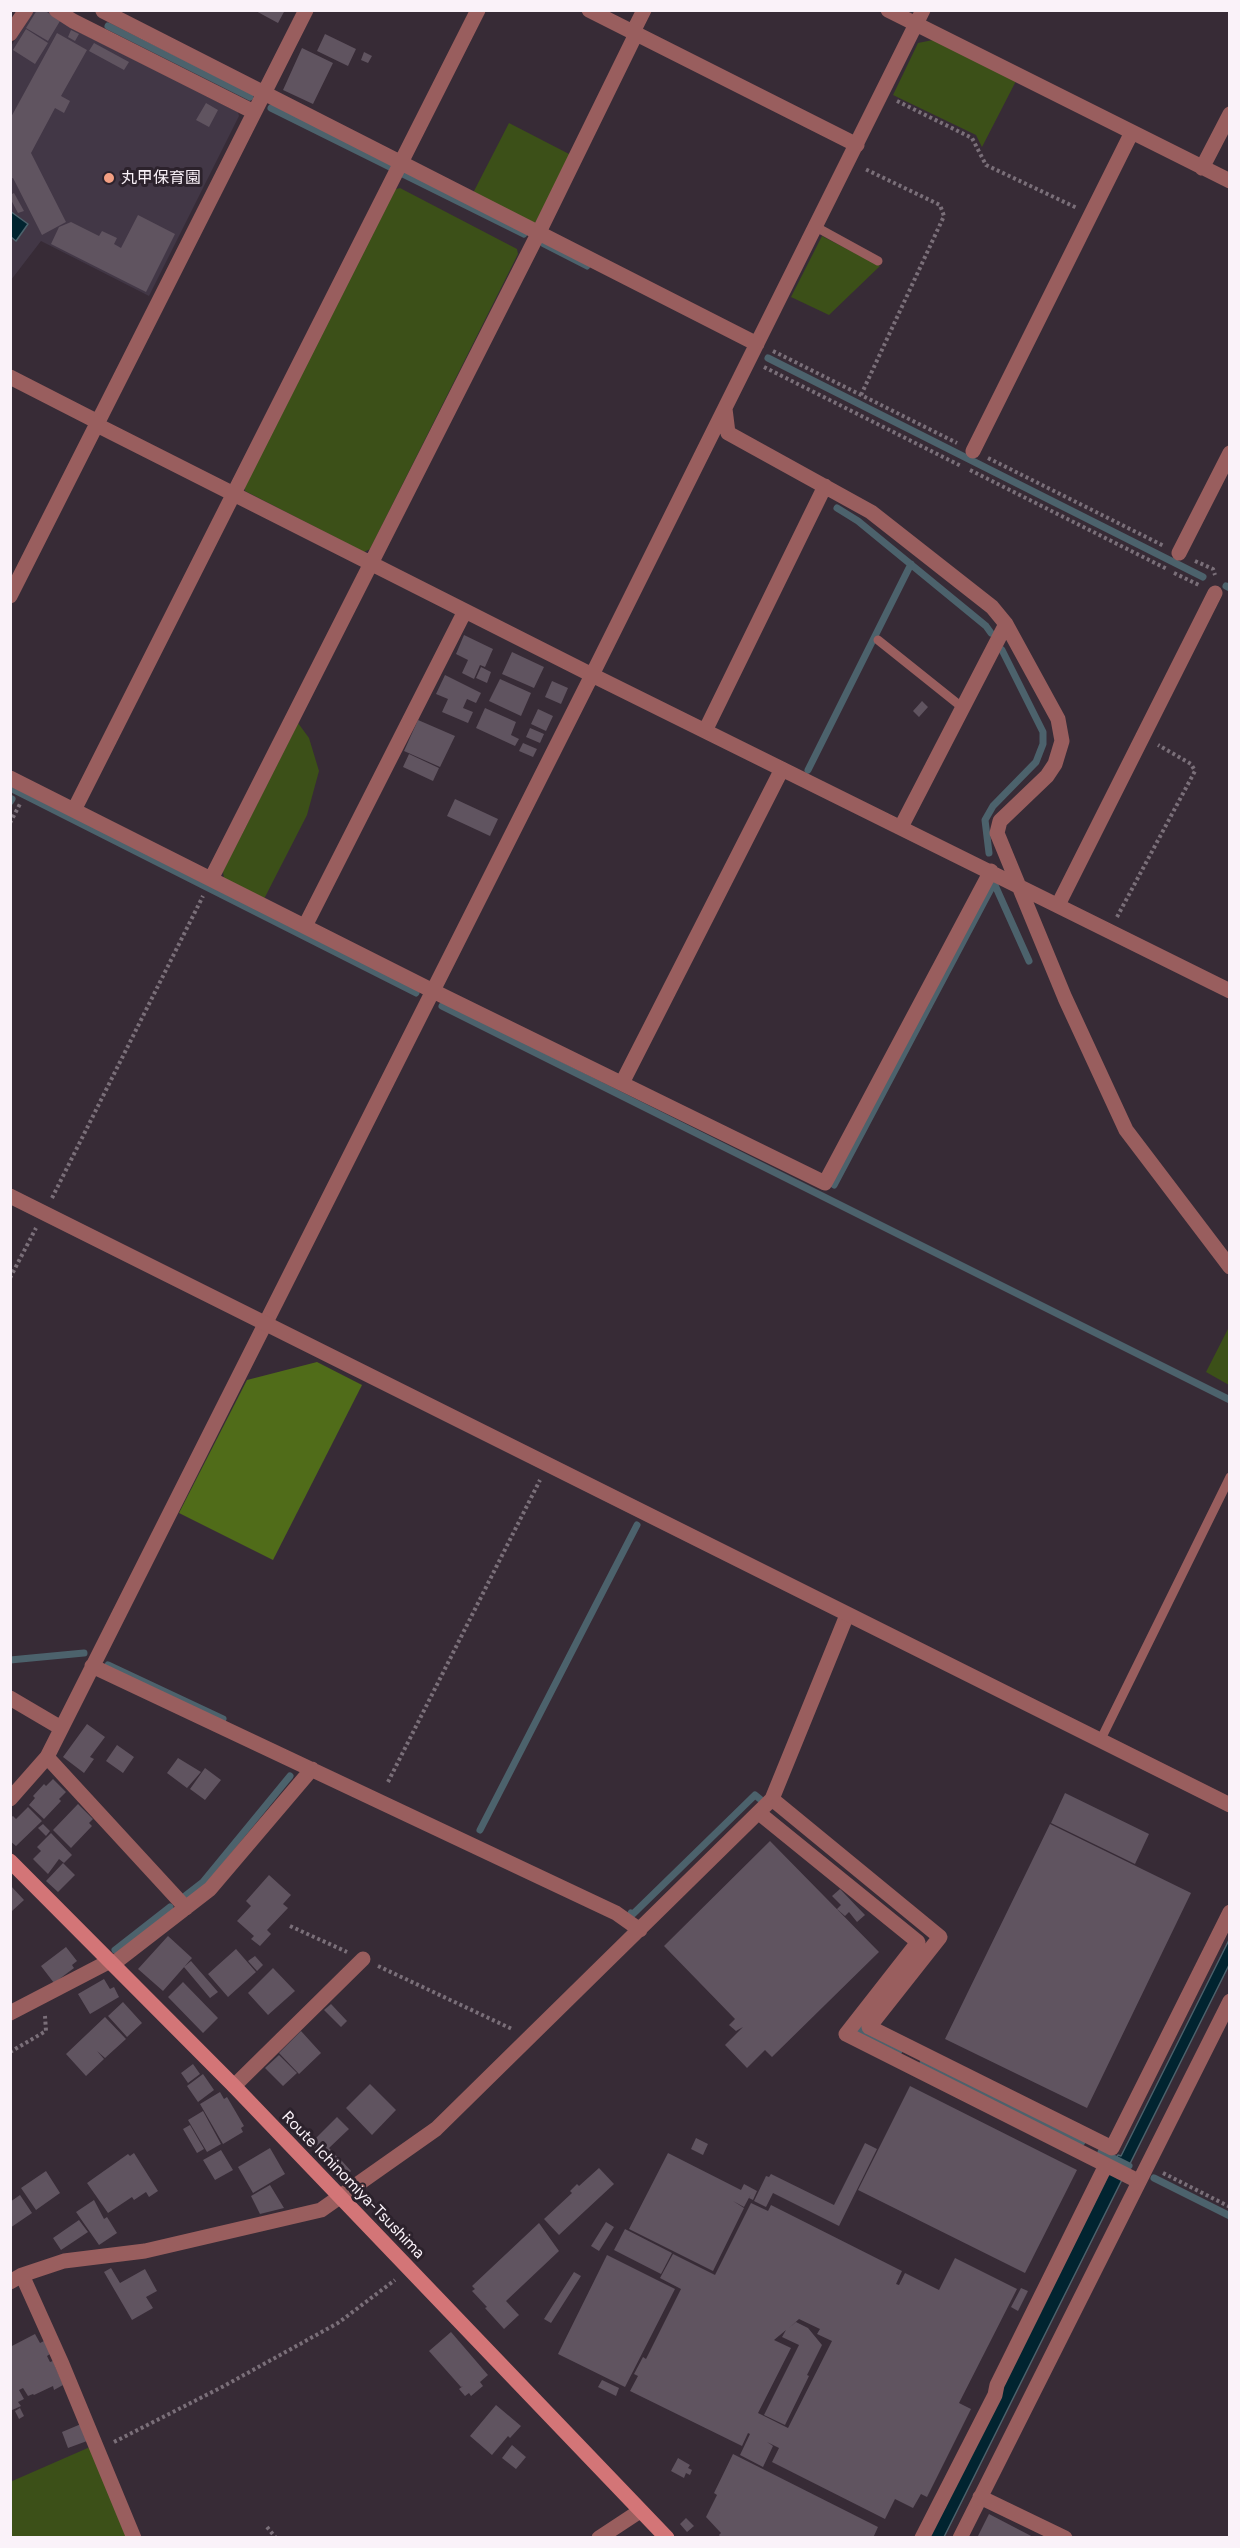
<!DOCTYPE html>
<html>
<head>
<meta charset="utf-8">
<style>
  body { margin:0 }
  #map { position:relative; width:1240px; height:2548px; overflow:hidden; background:#372b36; font-family:Figtree,sans-serif }
  canvas { display:block }
  .frame { position:absolute; inset:0; border:12px solid #faf2f9; pointer-events:none }
</style>
</head>
<body>
<div id="map">
<canvas width="1240" height="2548"></canvas>
<div class="frame"></div>
</div>
<script>
const c = document.querySelector('canvas').getContext('2d');
c.lineJoin = 'round';
function fillPath(path, color) {
  c.fillStyle = color;
  c.fill(path, 'evenodd');
}
function toPath(rows) {
  const path = new Path2D();
  for (const r of rows) {
    path.moveTo(r[0], r[1]);
    for (let i = 2; i < r.length; i += 2) path.lineTo(r[i], r[i + 1]);
  }
  return path;
}
function stroke(path, color, width, dash) {
  c.strokeStyle = color;
  c.lineWidth = width;
  c.lineCap = dash ? 'butt' : 'round';
  c.setLineDash(dash || []);
  c.stroke(path);
}
function write(font, color, halo, rows, align = 'center') {
  c.font = font + ' Figtree,"Noto Sans JP",sans-serif';
  c.lineWidth = 6;
  c.setLineDash([]);
  c.textBaseline = 'middle';
  c.strokeStyle = halo;
  c.fillStyle = color;
  for (const [text, x, y, turn = 0] of rows) {
    c.save();
    c.translate(x, y);
    c.rotate((+turn || 0) * Math.PI / 180);
    c.textAlign = isNaN(turn) ? turn : align;
    if (halo) c.strokeText(text, 0, 0);
    c.fillText(text, 0, 0);
    c.restore();
  }
}
fillPath(toPath([
  [34,11,48,11,61,19,69,27,238,112,239,116,149,296,41,241,11,280,11,46]
]), '#423746');
fillPath(toPath([
  [933,40,1016,81,982,147,976,135,893,95,918,43],
  [509,123,571,155,534,225,473,193],
  [400,188,517,249,518,254,370,549,364,552,245,491,245,484,393,190],
  [822,236,880,266,829,315,791,297],
  [298,723,309,738,319,771,307,815,264,899,224,879,223,871],
  [1229,1327,1229,1385,1206,1372],
  [90,2447,126,2537,11,2537,10,2482]
]), '#3c5018');
fillPath(toPath([
  [317,1362,362,1385,273,1560,179,1513,247,1380]
]), '#506c19');
const water = toPath([
  [10,211,28,224,16,241,11,237,10,211],
  [1229,1940,1229,1965,944,2537,927,2538,1118,2155,1121,2156,1229,1940]
]);
fillPath(water, '#012430');
stroke(water, '#4c626c', 1.5);
stroke(toPath([
  [108,26,250,97],
  [271,108,390,167],
  [403,174,524,234],
  [544,244,587,266],
  [768,358,1203,577],
  [837,508,858,521,986,626,991,633],
  [1226,586,1230,588],
  [808,770,911,564],
  [10,788,416,993],
  [10,802,12,799],
  [989,853,985,820,993,806,1036,762,1043,744,1043,732,1002,650],
  [994,883,1029,961],
  [442,1006,1230,1400],
  [834,1185,994,883],
  [10,1660,84,1653],
  [108,1665,223,1719],
  [480,1830,637,1525],
  [185,1896,203,1882,290,1776],
  [631,1913,633,1914,755,1795,760,1799],
  [115,1950,170,1907],
  [863,2025,858,2030,899,2051],
  [923,2063,1082,2142],
  [1101,2152,1129,2166],
  [1154,2178,1230,2216]
]), '#4c626c', 7);
fillPath(toPath([
  [37,10,44,10,60,21,48,41,26,28],
  [254,10,285,10,278,23],
  [26,29,48,43,35,64,13,50],
  [71,30,79,34,75,41,68,37],
  [57,33,87,50,61,96,70,101,64,113,55,108,31,153,66,222,42,235,13,178,10,179,10,119],
  [325,34,356,49,348,66,317,51],
  [94,43,129,62,124,70,89,51],
  [302,48,333,63,313,104,283,90],
  [364,52,372,56,368,63,361,60],
  [206,103,218,110,209,127,196,120],
  [14,193,24,211,18,213,10,198,10,195],
  [138,215,175,234,146,292,51,244,59,227,71,222,99,236,102,231,117,238,114,244,121,248],
  [464,635,493,649,485,667,480,665,474,679,462,673,468,660,456,654],
  [512,652,544,667,534,688,502,674],
  [481,667,491,672,487,683,476,678],
  [445,675,481,693,476,703,467,699,463,708,473,712,468,723,442,712,448,699,436,694],
  [500,679,531,693,521,716,489,701],
  [552,681,568,688,561,704,545,697],
  [922,701,928,707,919,717,913,711],
  [485,708,516,722,511,735,519,739,515,746,476,728],
  [538,709,553,716,546,731,531,724],
  [418,720,455,736,440,767,404,751],
  [530,728,544,734,540,743,526,737],
  [523,743,537,749,533,757,519,751],
  [409,754,439,768,433,781,403,767],
  [455,799,498,819,490,836,447,816],
  [87,1724,105,1737,90,1757,94,1759,84,1773,63,1757],
  [117,1745,134,1757,123,1773,106,1761],
  [178,1758,201,1772,187,1788,167,1773],
  [205,1768,221,1780,205,1800,190,1789],
  [53,1779,66,1792,59,1799,61,1801,44,1819,29,1805,35,1798,33,1796,44,1784,46,1786],
  [1065,1793,1149,1834,1135,1864,1051,1823],
  [78,1804,93,1819,89,1823,92,1826,71,1848,53,1830],
  [28,1807,42,1821,16,1846,10,1841,10,1818,13,1816,16,1819],
  [43,1824,50,1831,46,1836,38,1828],
  [1050,1824,1191,1893,1087,2108,945,2039],
  [51,1833,72,1855,64,1863,59,1859,48,1874,33,1859,41,1851,37,1847],
  [770,1841,879,1952,772,2057,765,2050,747,2068,725,2045,743,2027,736,2031,729,2025,735,2019,664,1946],
  [63,1863,75,1875,58,1892,46,1881],
  [269,1875,291,1895,283,1904,288,1908,267,1930,271,1934,260,1946,251,1939,254,1936,237,1921,251,1906,246,1901],
  [10,1885,24,1900,12,1911,10,1909],
  [840,1889,865,1915,857,1922,849,1912,845,1916,837,1909,841,1905,832,1896],
  [168,1936,192,1958,163,1991,138,1969],
  [66,1947,77,1961,72,1965,74,1968,54,1983,41,1966],
  [236,1949,256,1972,228,1997,208,1974],
  [255,1956,263,1965,257,1971,248,1961],
  [191,1961,218,1992,210,1998,184,1967],
  [273,1968,295,1991,268,2015,248,1993],
  [104,1979,110,1989,114,1987,119,1997,90,2014,78,1994],
  [183,1982,218,2018,203,2033,168,1997],
  [123,2002,142,2023,127,2037,108,2016],
  [331,2004,347,2021,341,2027,324,2010],
  [105,2017,126,2039,105,2058,97,2051,104,2059,86,2076,66,2054],
  [301,2031,321,2053,299,2074,279,2053],
  [279,2055,297,2073,283,2086,265,2068],
  [193,2064,200,2074,188,2083,181,2073],
  [203,2074,214,2090,198,2102,187,2086],
  [370,2084,396,2110,372,2135,346,2108],
  [910,2086,1077,2170,1025,2273,858,2190],
  [220,2092,224,2099,227,2097,244,2126,241,2128,243,2132,223,2144,200,2104],
  [203,2111,221,2144,207,2152,188,2120],
  [337,2117,349,2129,329,2148,340,2160,332,2168,310,2144],
  [190,2125,204,2149,197,2153,183,2129],
  [696,2138,708,2144,703,2155,691,2149],
  [865,2143,877,2149,839,2226,773,2193,766,2207,754,2201,766,2176,769,2177,771,2174,834,2205],
  [270,2148,285,2174,253,2193,238,2167],
  [221,2150,233,2170,215,2180,203,2160],
  [134,2153,158,2191,149,2197,146,2192,134,2200,132,2197,108,2213,87,2183,128,2154,130,2156],
  [668,2153,741,2190,744,2184,757,2191,753,2200,749,2198,751,2194,744,2207,733,2201,744,2208,713,2271,629,2229],
  [341,2160,351,2171,343,2179,333,2168],
  [599,2168,614,2184,559,2235,544,2219,572,2193,570,2191,577,2184,579,2186],
  [46,2171,60,2193,36,2210,21,2188],
  [270,2185,284,2208,260,2214,251,2196],
  [20,2195,32,2213,10,2228,10,2202],
  [94,2200,104,2219,107,2217,117,2233,99,2245,76,2212],
  [751,2203,768,2211,771,2205,902,2271,896,2284,899,2285,905,2273,939,2290,955,2258,1017,2289,959,2403,971,2409,927,2497,921,2494,913,2508,895,2499,885,2519,772,2462,779,2448,767,2442,773,2446,763,2467,740,2455,750,2434,748,2433,742,2446,630,2391,638,2376,634,2374,643,2357,646,2359,681,2289,660,2278,673,2254,715,2275],
  [799,2319,820,2329,817,2334,832,2341,788,2428,758,2413,791,2348,774,2340,786,2330,782,2337,799,2345,764,2415,785,2425,809,2376,807,2375,822,2345,808,2328,796,2322,789,2328],
  [79,2220,88,2232,61,2250,53,2238],
  [606,2222,614,2227,599,2251,591,2246],
  [539,2223,559,2251,506,2301,519,2315,504,2329,485,2308,487,2307,472,2291,475,2289,472,2286],
  [625,2229,672,2253,661,2274,614,2250],
  [607,2255,675,2289,625,2387,558,2354],
  [111,2268,120,2283,145,2269,157,2291,146,2297,153,2308,132,2320,104,2272],
  [574,2272,581,2276,551,2323,544,2319],
  [1021,2288,1028,2291,1018,2311,1011,2307],
  [451,2332,488,2375,480,2382,483,2386,471,2396,469,2393,465,2396,459,2389,463,2386,461,2387,429,2351],
  [35,2334,40,2343,46,2340,53,2352,47,2356,50,2362,53,2361,63,2385,54,2390,53,2386,34,2395,33,2394,28,2396,23,2388,19,2390,24,2399,18,2402,21,2406,10,2411,10,2347],
  [602,2380,619,2388,616,2396,598,2387],
  [496,2405,521,2426,510,2438,508,2436,492,2455,470,2436],
  [20,2408,24,2416,19,2419,15,2411],
  [81,2424,87,2441,68,2448,62,2432],
  [512,2445,526,2457,516,2469,502,2458],
  [733,2454,878,2527,873,2538,721,2538,719,2535,721,2533,706,2517,717,2495,714,2493],
  [678,2458,690,2465,688,2468,692,2470,690,2475,686,2473,684,2478,671,2471],
  [989,2514,1035,2538,977,2538],
  [686,2518,694,2526,687,2532,680,2524]
]), '#605460');
stroke(toPath([
  [897,101,972,138,986,165,1077,208],
  [773,351,957,443],
  [764,367,961,466],
  [861,395,944,216,940,205,865,169],
  [988,458,1164,546],
  [970,470,1167,569],
  [1195,561,1213,569,1215,575],
  [1174,573,1199,585],
  [10,823,21,802],
  [1117,917,1195,771,1191,764,1158,745],
  [52,1198,203,896],
  [10,1278,36,1228],
  [388,1782,540,1480],
  [290,1926,347,1952],
  [378,1966,512,2029],
  [10,2052,46,2031,45,2016],
  [1163,2173,1230,2207],
  [114,2442,224,2386,338,2323,395,2280],
  [267,2527,276,2538]
]), '#7a6f79', 4, [3, 3]);
stroke(toPath([
  [816,227,878,261],
  [878,640,963,708],
  [1100,1741,1230,1477]
]), '#995e5e', 9);
stroke(toPath([
  [56,10,73,21,254,112],
  [589,10,857,145],
  [888,10,1230,181],
  [103,11,757,344],
  [633,32,644,10],
  [10,34,26,10],
  [1202,168,1230,114],
  [10,377,98,422],
  [725,409,728,433,871,512,992,607,1006,624,1058,719,1062,741,1055,764,1047,776,1000,821,997,833,1065,998,1126,1130,1230,1267],
  [97,425,592,675,1230,991],
  [973,451,1132,132],
  [1179,553,1230,453],
  [10,596,306,10],
  [705,731,825,486],
  [10,778,433,991,825,1183,991,871],
  [74,810,478,10],
  [901,827,1006,624],
  [211,879,539,232,636,34],
  [1058,905,1215,593],
  [305,926,465,611],
  [622,1083,782,769],
  [92,1666,616,1913,640,1930],
  [10,1698,61,1728],
  [47,1757,186,1908],
  [10,1799,47,1757,592,675,923,10],
  [772,1799,940,1937,869,2027,1112,2148,1230,1912],
  [759,1813,918,1942,846,2034,1138,2181],
  [113,1964,210,1889,312,1769],
  [10,2013,110,1961],
  [234,2086,363,1959],
  [22,2275,62,2364,134,2538],
  [10,2282,22,2275,64,2261,145,2251,321,2210,436,2129,772,1799,847,1615],
  [980,2497,1065,2538],
  [599,2538,640,2511],
  [922,2538,995,2395,997,2385,1106,2165],
  [960,2538,1230,2001]
]), '#995e5e', 15);
stroke(toPath([
  [10,1196,1230,1805]
]), '#995e5e', 15);
stroke(toPath([
  [10,1861,234,2086,667,2538]
]), '#d37577', 15);
for (const [x, y, r, color] of [
  [109,178,6,"#f39f83"]
]) {
  const dot = new Path2D();
  dot.arc(x, y, r, 0, 2 * Math.PI);
  c.fillStyle = color;
  c.fill(dot);
  stroke(dot, '#2c222c', 2);
}
write('16px', '#faf2f9', '#2c222c', [
  ["丸甲保育園",121,178]
], 'left');
write('16px', '#faf2f9', '#2c222c', [
  ["Route Ichinomiya-Tsushima",353,2185,46]
]);
</script>
</body>
</html>
